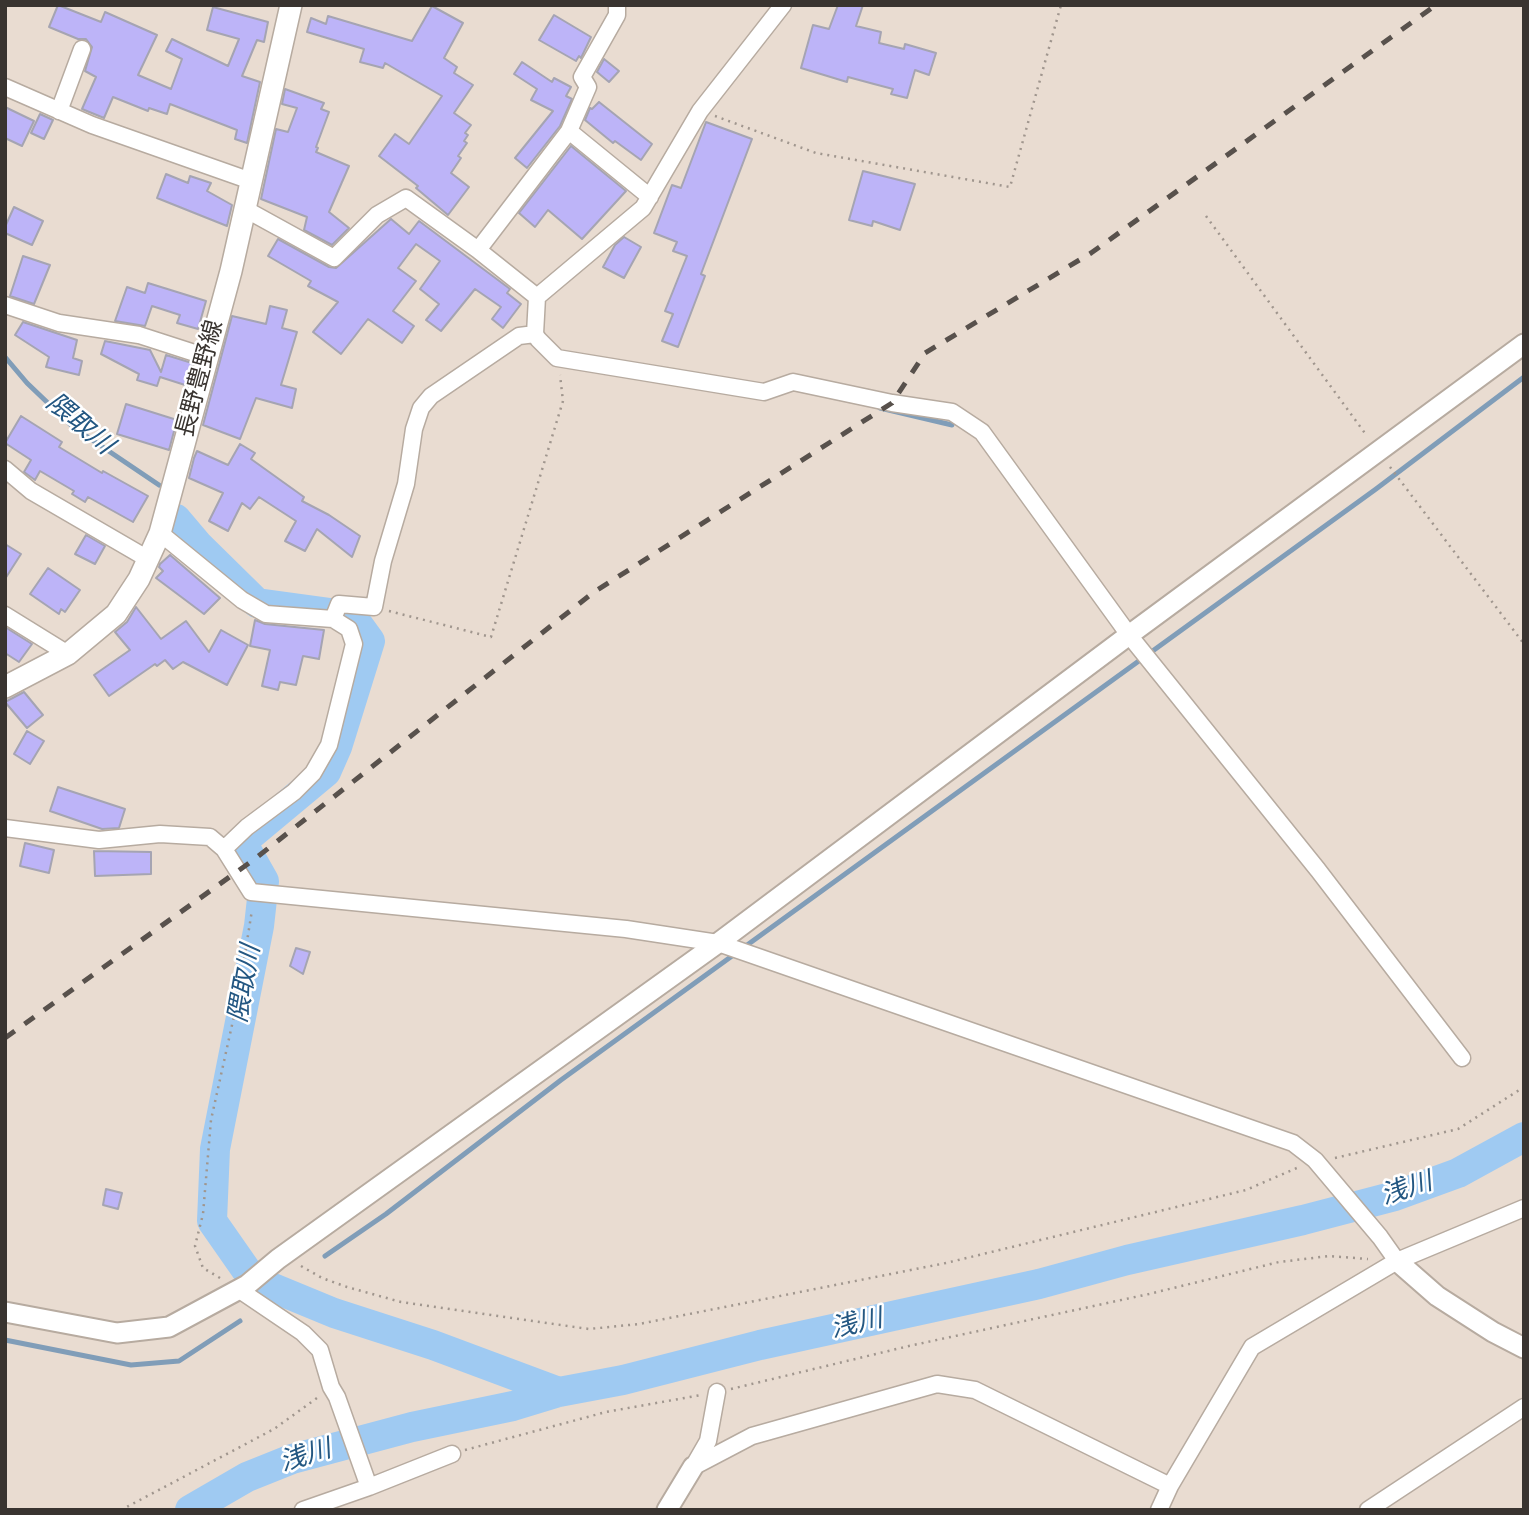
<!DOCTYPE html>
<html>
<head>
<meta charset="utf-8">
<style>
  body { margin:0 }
  #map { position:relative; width:1529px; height:1515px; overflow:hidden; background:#e9dcd1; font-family:"Titillium Web",sans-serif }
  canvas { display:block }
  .frame { position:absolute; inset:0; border:7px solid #393430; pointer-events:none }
</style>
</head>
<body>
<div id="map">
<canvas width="1529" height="1515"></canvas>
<div class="frame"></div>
</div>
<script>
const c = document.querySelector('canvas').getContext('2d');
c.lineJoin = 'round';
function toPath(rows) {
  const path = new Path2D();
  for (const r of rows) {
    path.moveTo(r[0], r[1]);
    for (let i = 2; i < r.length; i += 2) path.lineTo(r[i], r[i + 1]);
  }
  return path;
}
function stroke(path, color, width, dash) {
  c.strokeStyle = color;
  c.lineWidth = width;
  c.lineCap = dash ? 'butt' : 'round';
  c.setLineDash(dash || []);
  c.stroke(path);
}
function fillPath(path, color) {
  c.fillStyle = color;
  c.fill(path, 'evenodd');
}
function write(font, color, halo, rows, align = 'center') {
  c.font = font + ' "Titillium Web","Noto Sans JP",sans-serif';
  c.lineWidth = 5;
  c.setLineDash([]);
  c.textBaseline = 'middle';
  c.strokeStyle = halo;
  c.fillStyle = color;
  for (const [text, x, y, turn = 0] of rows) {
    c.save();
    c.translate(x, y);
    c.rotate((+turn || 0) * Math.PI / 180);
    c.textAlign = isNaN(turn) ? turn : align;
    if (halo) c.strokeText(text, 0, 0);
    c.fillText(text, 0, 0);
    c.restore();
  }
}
stroke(toPath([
  [5,357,27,383,73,427,159,485],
  [880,408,952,425],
  [325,1256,386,1214,561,1080,1376,489,1524,377],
  [5,1340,131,1365,179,1361,240,1321]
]), '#809db8', 5);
stroke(toPath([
  [176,519,198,545,257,603,345,615,357,623,370,641,337,747,326,772,242,842,264,881,259,926,215,1149,212,1221,249,1274,266,1285,334,1313,433,1345,559,1392],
  [190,1510,247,1477,292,1459,412,1427,513,1406,559,1392,623,1380,760,1345,1039,1284,1127,1260,1303,1220,1395,1196,1458,1173,1524,1137]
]), '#9fcaf2', 30);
const building = toPath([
  [58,5,101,22,105,12,157,35,138,75,171,89,182,59,166,51,172,39,228,66,239,39,207,30,213,7,268,22,264,42,257,40,242,76,260,82,247,143,235,139,237,130,170,104,167,114,149,108,148,111,113,97,104,118,82,109,96,77,85,71,92,47,86,39,78,39,49,27,58,5],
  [838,5,863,5,856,26,881,32,879,43,904,49,905,44,936,53,929,75,915,70,907,98,891,94,893,89,874,84,848,77,847,82,801,68,813,25,829,29,838,5],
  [432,6,463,23,444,58,457,67,454,73,473,85,454,113,471,125,465,133,468,135,464,141,467,143,458,156,461,158,451,173,469,187,448,215,416,188,418,186,379,156,395,134,409,144,442,96,385,63,383,68,360,62,364,49,307,32,311,18,326,24,328,16,412,41,432,6],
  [554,15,591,37,581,58,579,56,576,61,539,40,554,15],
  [604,59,619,71,609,82,597,72,604,59],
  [522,62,552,82,554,78,571,87,566,96,572,99,560,126,527,168,515,158,553,111,531,100,537,89,514,74,522,62],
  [285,89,324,103,321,109,329,112,316,147,318,148,316,152,349,166,329,212,349,228,332,245,304,230,307,217,261,199,276,129,288,132,297,108,282,104,285,89],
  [599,102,652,144,641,160,615,141,613,143,585,120,590,108,592,109,599,102],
  [5,107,34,121,22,146,5,138,5,107],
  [40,114,53,120,44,139,31,133,40,114],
  [706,122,752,139,701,274,705,276,678,347,662,341,673,314,665,311,687,256,673,251,677,242,654,233,672,185,681,188,706,122],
  [571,146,626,191,582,239,548,210,535,227,519,213,571,146],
  [863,171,915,184,900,230,873,221,872,226,849,220,863,171],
  [166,174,188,183,190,176,211,183,207,191,232,205,227,226,157,198,166,174],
  [14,207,43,221,32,245,5,233,5,227,14,207],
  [391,219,409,234,419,221,510,289,507,293,521,304,503,328,492,319,501,307,475,289,441,331,426,320,439,304,420,289,440,261,416,244,398,268,416,281,393,311,414,326,402,343,368,319,341,354,313,332,338,302,308,286,311,281,268,256,278,239,329,267,336,268,391,219],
  [624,237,641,247,624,278,603,267,615,245,624,237],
  [23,256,50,265,34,304,10,296,23,256],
  [148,283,206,301,198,329,177,323,180,315,152,306,145,326,115,321,127,287,145,293,148,283],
  [270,306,287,310,282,328,297,332,281,385,296,389,292,408,256,398,240,439,203,425,232,316,266,324,270,306],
  [23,322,77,340,73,358,82,361,79,375,46,367,49,357,15,335,23,322],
  [105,341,150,350,161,372,166,355,192,363,188,381,185,385,160,377,157,386,137,380,139,374,101,354,105,341],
  [126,404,177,420,169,450,117,434,126,404],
  [21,416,62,442,59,447,102,473,103,471,148,496,133,522,88,497,85,502,72,494,74,491,40,471,35,480,24,472,31,460,5,443,21,416],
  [240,444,255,453,251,459,304,497,302,501,329,515,360,536,352,557,317,529,305,551,285,541,296,521,259,497,250,509,242,503,228,531,209,521,223,493,189,478,194,458,197,451,228,465,240,444],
  [86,535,105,546,95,564,75,554,86,535],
  [5,544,21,554,5,579,5,544],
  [170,555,220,598,204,614,156,578,163,571,159,567,160,564,170,555],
  [48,568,80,590,65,612,61,609,59,614,30,594,48,568],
  [136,607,161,639,186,621,209,652,221,630,248,645,227,685,183,662,173,669,165,660,157,666,155,664,109,696,94,675,130,650,115,632,127,622,136,607],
  [255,620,265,624,324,630,319,659,303,656,296,685,280,682,278,690,262,686,270,650,250,646,255,620],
  [5,627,32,644,19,662,5,653,5,627],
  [24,692,43,715,27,728,5,702,24,692],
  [27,731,44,741,30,764,14,754,27,731],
  [58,787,125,809,119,828,102,829,50,811,58,787],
  [25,843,54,850,49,873,20,866,25,843],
  [94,851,151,852,151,874,95,876,94,851],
  [296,948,310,952,303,974,290,966,296,948],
  [106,1189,122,1193,118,1209,103,1205,106,1189]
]);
fillPath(building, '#bdb4f8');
stroke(building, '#a5a4b2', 2);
const minor = toPath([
  [617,5,617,15,582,77,588,87,569,131,650,197],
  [783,5,700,111,643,208,537,297,535,334,538,339,557,358,764,392,793,382,892,403,952,412,982,432,1129,635,1318,870,1462,1058],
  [5,87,92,125,251,181],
  [59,111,82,49],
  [245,209,334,258,377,215,406,198,478,250],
  [537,297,478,250,569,131],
  [5,305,59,323,139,335,207,357],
  [5,469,31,491,148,559],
  [160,533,242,600,266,614,333,619],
  [5,615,68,654],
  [5,828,99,840,160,834,210,837,224,849,251,892,626,929,718,943,1293,1143,1315,1160,1380,1237,1397,1261],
  [224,849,247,827,294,792,313,773,329,745,354,644,349,629,333,619,339,604,374,607,383,561,406,484,414,429,421,408,431,396,519,336,535,334],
  [238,1289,303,1333,320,1350,331,1387,337,1397,369,1487],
  [693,1467,752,1436,937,1384,975,1390,1170,1486],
  [693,1467,708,1441,717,1392],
  [303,1510,369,1487,452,1454],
  [1159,1510,1170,1486,1252,1347,1397,1261,1524,1208],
  [1368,1510,1524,1407]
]);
const tertiary = toPath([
  [1397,1261,1437,1296,1493,1332,1524,1348],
  [5,1312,117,1333,169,1327,247,1285,278,1259,718,943,1129,635,1524,344],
  [667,1510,693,1467]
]);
const secondary = toPath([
  [5,687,68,654,116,614,139,579,160,533,231,271,291,5]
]);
stroke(minor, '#b7aba0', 19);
stroke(tertiary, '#b7aba0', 23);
stroke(secondary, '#b7aba0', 24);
stroke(toPath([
  [715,116,816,153,1010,187,1061,5],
  [1206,216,1367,436],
  [1390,467,1524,644],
  [389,611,491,637,563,401,560,375],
  [1335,1158,1458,1129,1524,1087],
  [301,1266,322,1278,347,1287,401,1302,589,1329,639,1324,946,1263,1246,1190,1299,1167],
  [220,1278,203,1268,195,1246,203,1214,211,1120,238,998,252,910],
  [731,1389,909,1346,1149,1294,1279,1262,1329,1256,1368,1259],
  [465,1450,606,1412,701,1395],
  [121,1510,274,1429,317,1398]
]), '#a0968e', 2.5, [2, 5]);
stroke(minor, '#fff', 16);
stroke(tertiary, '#fff', 19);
stroke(secondary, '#fff', 21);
stroke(toPath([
  [5,1038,256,858,594,592,892,403,925,353,1091,253,1436,5]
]), '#58514c', 5, [12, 12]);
write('24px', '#393430', '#fff', [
  ["長野豊野線",201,379,-75]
]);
write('italic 26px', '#235782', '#fff', [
  ["隈取川",79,425,40],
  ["隈取川",246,984,-80],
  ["浅川",1407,1190,-18],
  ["浅川",857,1325,-13],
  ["浅川",306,1457,-17]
]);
</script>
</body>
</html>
